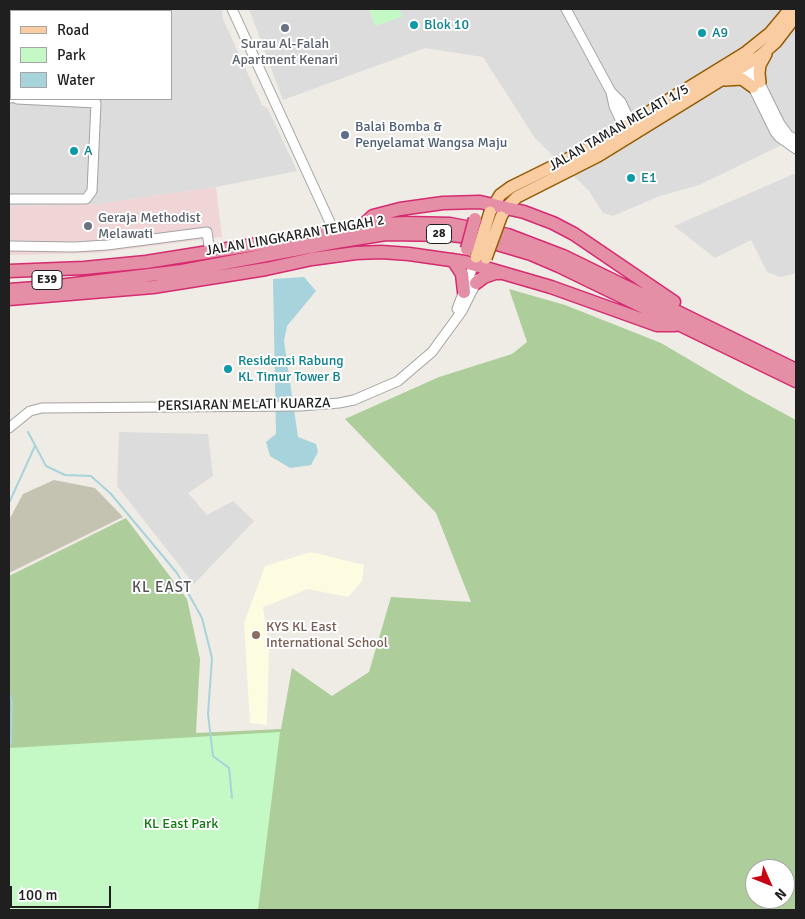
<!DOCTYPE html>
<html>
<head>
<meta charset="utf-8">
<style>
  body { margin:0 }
  #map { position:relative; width:805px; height:919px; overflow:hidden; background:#efebe5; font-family:Signika,sans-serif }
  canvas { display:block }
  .frame { position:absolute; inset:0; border:10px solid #1f1f1f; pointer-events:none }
  .legend { position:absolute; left:10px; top:10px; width:162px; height:90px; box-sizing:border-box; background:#fff; border:1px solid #a5a5a5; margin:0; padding:6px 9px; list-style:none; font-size:15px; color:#1f1f1f }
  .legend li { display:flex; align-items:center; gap:10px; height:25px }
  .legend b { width:25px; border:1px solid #a5a5a5 }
  .north { position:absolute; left:745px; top:859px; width:50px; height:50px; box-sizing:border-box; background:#fff; border:1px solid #a5a5a5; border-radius:50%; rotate:134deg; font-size:14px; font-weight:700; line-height:20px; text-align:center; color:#1f1f1f }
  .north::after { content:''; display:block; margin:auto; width:18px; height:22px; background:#c80613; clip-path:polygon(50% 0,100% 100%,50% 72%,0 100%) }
  .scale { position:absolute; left:10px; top:886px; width:101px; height:22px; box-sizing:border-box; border:2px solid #1f1f1f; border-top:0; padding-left:6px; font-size:15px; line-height:18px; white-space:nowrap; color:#1f1f1f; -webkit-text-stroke:4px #fff; paint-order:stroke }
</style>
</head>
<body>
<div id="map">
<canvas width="805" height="919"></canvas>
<div class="frame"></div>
<ul class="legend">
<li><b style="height:6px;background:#f9cda1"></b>Road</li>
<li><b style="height:14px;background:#c4f8c4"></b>Park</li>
<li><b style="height:14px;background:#a7d3dc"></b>Water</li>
</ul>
<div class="north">N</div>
<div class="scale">100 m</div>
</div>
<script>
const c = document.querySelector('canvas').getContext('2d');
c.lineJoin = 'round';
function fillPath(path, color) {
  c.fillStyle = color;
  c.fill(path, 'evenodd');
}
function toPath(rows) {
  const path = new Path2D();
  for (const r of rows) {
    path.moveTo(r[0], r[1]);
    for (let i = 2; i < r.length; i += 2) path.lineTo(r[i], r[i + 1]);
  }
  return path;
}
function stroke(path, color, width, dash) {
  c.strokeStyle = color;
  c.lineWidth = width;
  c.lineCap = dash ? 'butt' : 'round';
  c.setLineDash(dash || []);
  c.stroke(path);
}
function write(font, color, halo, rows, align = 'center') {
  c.font = font + ' Signika,sans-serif';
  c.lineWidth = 4;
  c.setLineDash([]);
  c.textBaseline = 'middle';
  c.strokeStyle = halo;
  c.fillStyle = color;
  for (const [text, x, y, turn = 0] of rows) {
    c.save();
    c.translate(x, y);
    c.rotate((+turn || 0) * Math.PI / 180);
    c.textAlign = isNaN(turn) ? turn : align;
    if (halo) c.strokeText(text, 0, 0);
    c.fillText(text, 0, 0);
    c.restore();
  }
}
fillPath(toPath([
  [9,9,222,9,223,19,262,105,268,109,297,171,216,187,97,204,9,206],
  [11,11,171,11,171,99,11,99],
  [249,9,796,9,796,138,699,185,660,196,613,216,603,213,589,191,535,138,483,57,425,48,283,100],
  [796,173,796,273,781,277,767,272,751,240,715,258,674,226],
  [119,432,208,434,213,476,188,493,207,515,233,501,254,521,194,584,117,486]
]), '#dddcdc');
fillPath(toPath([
  [216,187,222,237,97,253,9,255,9,206,97,204]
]), '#f0d5d6');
fillPath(toPath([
  [311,552,364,565,362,581,348,597,308,589,263,607,269,647,267,725,250,723,244,623,265,566]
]), '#fefce0');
fillPath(toPath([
  [54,480,95,488,123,517,9,573,9,520,23,494]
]), '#c4c2b1');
fillPath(toPath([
  [509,289,565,305,661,343,746,393,796,420,796,910,9,910,9,576,126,518,187,599,200,659,196,733,281,729,292,668,332,696,369,672,391,597,471,602,436,513,345,419,439,377,512,354,527,342],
  [755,869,785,869,785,899,755,899]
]), '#adcd9b');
fillPath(toPath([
  [369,9,399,9,402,17,375,26],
  [280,732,258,910,9,910,9,748]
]), '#c4f8c4');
fillPath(toPath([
  [304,277,316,291,287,326,284,341,298,437,316,444,318,452,311,465,290,468,270,456,266,442,276,434,273,279]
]), '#a7d3dc');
stroke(toPath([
  [28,432,46,466,65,475,91,476,111,494,177,573,202,618,212,658,208,714,213,756,229,768,232,798],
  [9,503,35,446],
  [9,692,12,702,11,742,9,748]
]), '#a7d3dc', 2);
const minor = toPath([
  [232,9,334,231],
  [566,9,611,92,614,106,626,132],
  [96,11,96,9],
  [747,57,780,124,789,136,796,139],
  [741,63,775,132,779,137,796,149],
  [611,92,621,102,633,127],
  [9,98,11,98],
  [9,199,86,199,92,191,96,103,17,99],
  [9,246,74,247,107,245,207,232,210,253],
  [457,309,474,264],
  [9,428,30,411,42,408,300,406,339,403,354,400,398,381,432,352,462,311,478,279]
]);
const major = toPath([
  [725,80,742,79,753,87],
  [760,82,759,73,760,65,766,54],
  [490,212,500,195,511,187,592,147,745,53,770,33,790,9],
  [502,215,506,208,517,197,598,156,760,56,776,42,796,16]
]);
const highway = toPath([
  [361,227,373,216,400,209,443,203,480,202,524,212,553,223,574,234,674,302],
  [453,260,462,274,464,292],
  [9,271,84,268,146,262,384,224,406,223,450,224,508,235,563,256,796,370],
  [476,283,484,277,495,273,500,273],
  [9,290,50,287,182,271,336,242,386,234,452,235,476,238,504,246,531,254,559,266,796,381],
  [9,299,153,287,266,269,312,259,356,253,381,252,409,254,465,262,551,287,657,325,675,325]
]);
stroke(minor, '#a3a3a3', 11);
stroke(major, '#955b04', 14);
stroke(highway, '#d62a71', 15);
stroke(minor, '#fff', 9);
stroke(major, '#f9cda1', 11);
stroke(highway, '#e48fa5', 12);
const majorBridge = toPath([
  [476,257,490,212],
  [486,258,501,217]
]);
const highwayBridge = toPath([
  [467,249,475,219]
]);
stroke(majorBridge, '#955b04', 14, []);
stroke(highwayBridge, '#d62a71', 15, []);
stroke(majorBridge, '#f9cda1', 11);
stroke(highwayBridge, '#e48fa5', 12);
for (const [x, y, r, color] of [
  [414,25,5,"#0f9aa8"],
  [285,28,5,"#6b7280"],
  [702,33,5,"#0f9aa8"],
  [345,135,5,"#5c6f8a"],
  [74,151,5,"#0f9aa8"],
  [631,178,5,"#0f9aa8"],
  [88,226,5,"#6b7280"],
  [228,369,5,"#0f9aa8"],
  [256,635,5,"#8d6e63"]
]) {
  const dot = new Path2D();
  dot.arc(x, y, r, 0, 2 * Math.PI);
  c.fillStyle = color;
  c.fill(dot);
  stroke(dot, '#fff', 2);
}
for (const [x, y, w] of [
  [439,234,25],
  [47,280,30]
]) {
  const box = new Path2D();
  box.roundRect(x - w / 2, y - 9.5, w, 19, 4);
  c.fillStyle = '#fff';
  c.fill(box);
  stroke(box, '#1f1f1f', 1);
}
write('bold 12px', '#1f1f1f', null, [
  ["28",439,234],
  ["E39",47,280]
]);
write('14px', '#0d838f', '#fff', [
  ["Blok 10",424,25],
  ["A9",712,33],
  ["A",84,151],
  ["E1",641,178],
  ["Residensi Rabung",238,361],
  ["KL Timur Tower B",238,377]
], 'left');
write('14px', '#5b616d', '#fff', [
  ["Surau Al-Falah",285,44],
  ["Apartment Kenari",285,60],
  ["Geraja Methodist",98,218,"left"],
  ["Melawati",98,234,"left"]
]);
write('14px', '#4e5e75', '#fff', [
  ["Balai Bomba &",355,127],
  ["Penyelamat Wangsa Maju",355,143]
], 'left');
write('14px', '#1f1f1f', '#fff', [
  ["JALAN TAMAN MELATI 1/5",619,128,-30],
  ["JALAN LINGKARAN TENGAH 2",295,236,-10],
  ["PERSIARAN MELATI KUARZA",244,405,-1]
]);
write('14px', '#785e54', '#fff', [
  ["KYS KL East",266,627],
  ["International School",266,643]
], 'left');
write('14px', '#0f7b10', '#fff', [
  ["KL East Park",181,824]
]);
c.letterSpacing = '1px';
write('15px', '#525252', '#fff', [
  ["KL EAST",162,588]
]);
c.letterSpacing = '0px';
</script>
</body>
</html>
